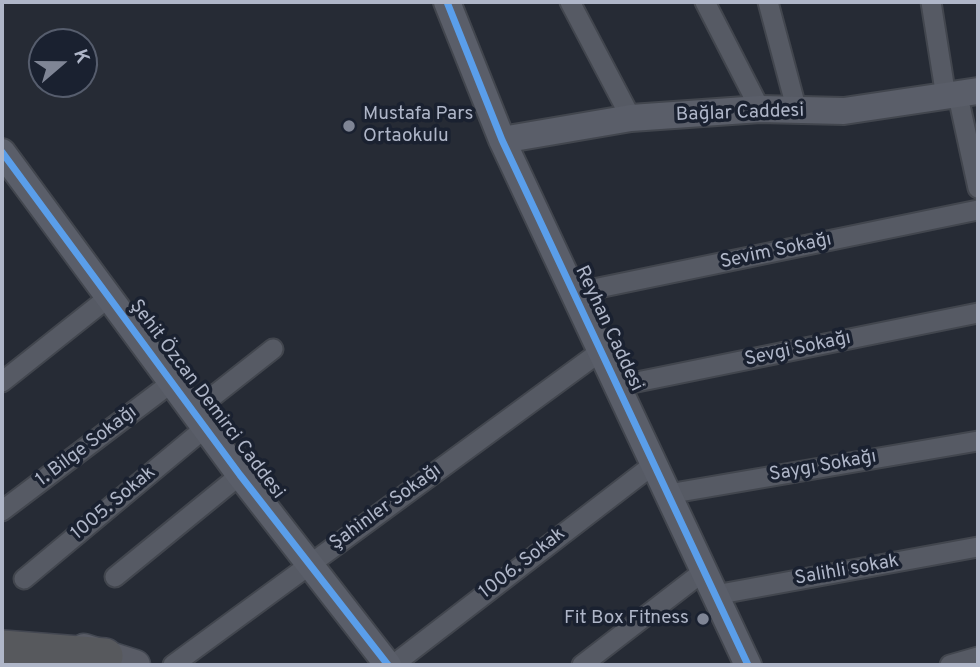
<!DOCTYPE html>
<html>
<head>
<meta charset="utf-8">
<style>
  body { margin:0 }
  #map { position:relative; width:980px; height:667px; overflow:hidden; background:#262b35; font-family:Overpass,sans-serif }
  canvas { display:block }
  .frame { position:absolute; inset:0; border:4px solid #afb6c8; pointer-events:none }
  .north { position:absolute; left:28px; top:28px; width:70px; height:70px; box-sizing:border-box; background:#1a2130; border:2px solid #565d6d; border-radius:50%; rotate:70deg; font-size:19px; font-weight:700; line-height:28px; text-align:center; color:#afb6c8 }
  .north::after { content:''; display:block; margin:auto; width:24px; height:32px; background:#7f8595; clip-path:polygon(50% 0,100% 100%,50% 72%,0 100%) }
</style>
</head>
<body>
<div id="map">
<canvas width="980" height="667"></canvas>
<div class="frame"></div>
<div class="north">K</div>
</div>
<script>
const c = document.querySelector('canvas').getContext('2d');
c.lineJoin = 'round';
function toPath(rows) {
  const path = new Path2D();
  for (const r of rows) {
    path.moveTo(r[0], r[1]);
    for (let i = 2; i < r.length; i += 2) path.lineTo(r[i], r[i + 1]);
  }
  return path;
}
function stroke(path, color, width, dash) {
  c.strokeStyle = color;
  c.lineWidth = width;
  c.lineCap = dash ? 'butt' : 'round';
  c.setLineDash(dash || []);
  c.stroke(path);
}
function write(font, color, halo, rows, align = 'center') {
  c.font = font + ' Overpass,sans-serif';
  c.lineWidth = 7;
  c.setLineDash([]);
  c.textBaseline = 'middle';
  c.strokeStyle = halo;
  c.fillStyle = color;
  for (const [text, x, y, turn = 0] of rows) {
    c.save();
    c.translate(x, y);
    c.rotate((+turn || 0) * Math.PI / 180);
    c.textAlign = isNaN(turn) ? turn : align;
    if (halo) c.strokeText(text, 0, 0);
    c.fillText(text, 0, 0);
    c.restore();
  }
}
const street = toPath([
  [570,2,631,118],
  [705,2,760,109],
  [768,2,797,111],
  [931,2,946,97],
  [958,96,978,188],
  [574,293,978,210],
  [2,382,109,297],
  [617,386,978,313],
  [193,412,273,349],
  [668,494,978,441],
  [2,511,171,383],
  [115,577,240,475],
  [24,579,205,428],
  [715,595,978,547],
  [173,665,601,351],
  [393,665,654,464],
  [582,665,704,571],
  [950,665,978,657]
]);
const secondary = toPath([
  [447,2,502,140,748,665],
  [502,140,631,118,760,109,844,111,978,91],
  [2,152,240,475,388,665]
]);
const primary = toPath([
  [84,649,135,665]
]);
const highway = toPath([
  [2,648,105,656]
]);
stroke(street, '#42464e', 23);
stroke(secondary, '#42464e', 30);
stroke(primary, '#434852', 33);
stroke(highway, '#434751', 38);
stroke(street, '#565a64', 19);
stroke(secondary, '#5a5e69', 26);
stroke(primary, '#595c66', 30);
stroke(highway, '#57595d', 35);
stroke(toPath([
  [447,2,502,140,748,665],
  [2,152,240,475,388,665]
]), '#5a9eea', 7);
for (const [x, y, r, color] of [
  [349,126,7,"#7f8595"],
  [703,619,7,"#7f8595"]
]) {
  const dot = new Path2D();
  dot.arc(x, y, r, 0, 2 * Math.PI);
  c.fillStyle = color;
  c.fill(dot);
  stroke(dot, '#1a2130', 2.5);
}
write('19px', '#afb6c8', '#1a2130', [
  ["Bağlar Caddesi",740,114,-2],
  ["Sevim Sokağı",776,252,-12],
  ["Reyhan Caddesi",608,329,65],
  ["Sevgi Sokağı",798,350,-12],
  ["Şehit Özcan Demirci Caddesi",206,400,53],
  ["1. Bilge Sokağı",87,447,-37],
  ["Saygı Sokağı",823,467,-10],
  ["1005. Sokak",114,504,-40],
  ["Şahinler Sokağı",386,508,-36],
  ["1006. Sokak",523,564,-38],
  ["Salihli sokak",847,571,-10]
]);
write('19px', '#afb6c8', '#1a2130', [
  ["Mustafa Pars",363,115],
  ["Ortaokulu",363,137],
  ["Fit Box Fitness",689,619,"right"]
], 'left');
</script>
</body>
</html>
